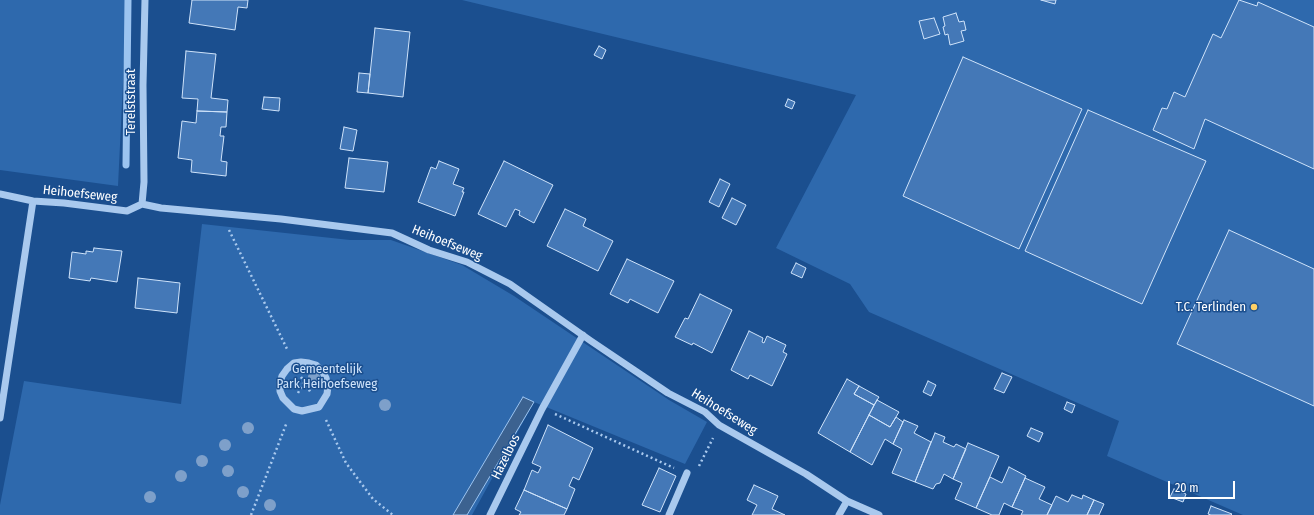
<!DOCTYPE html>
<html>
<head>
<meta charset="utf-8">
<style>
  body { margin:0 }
  #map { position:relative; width:1314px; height:515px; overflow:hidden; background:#1b4f8f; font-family:"Fira Sans Condensed",sans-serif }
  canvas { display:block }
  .scale { position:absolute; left:1168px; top:481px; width:67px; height:18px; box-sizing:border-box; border:2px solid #fff; border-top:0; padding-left:5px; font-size:12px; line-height:14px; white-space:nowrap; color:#fff; -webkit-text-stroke:3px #1b4f8f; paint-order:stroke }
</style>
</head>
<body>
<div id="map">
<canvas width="1314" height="515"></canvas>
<div class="scale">20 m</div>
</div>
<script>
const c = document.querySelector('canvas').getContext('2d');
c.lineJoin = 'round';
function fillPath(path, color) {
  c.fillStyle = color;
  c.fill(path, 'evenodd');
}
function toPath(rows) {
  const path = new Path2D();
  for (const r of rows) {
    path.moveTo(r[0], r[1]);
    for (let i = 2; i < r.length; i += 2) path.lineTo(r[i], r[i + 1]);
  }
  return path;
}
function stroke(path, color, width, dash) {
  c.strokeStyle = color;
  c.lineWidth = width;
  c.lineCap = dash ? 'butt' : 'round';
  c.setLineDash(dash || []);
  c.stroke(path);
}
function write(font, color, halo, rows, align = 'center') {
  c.font = font + ' "Fira Sans Condensed",sans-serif';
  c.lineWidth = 3;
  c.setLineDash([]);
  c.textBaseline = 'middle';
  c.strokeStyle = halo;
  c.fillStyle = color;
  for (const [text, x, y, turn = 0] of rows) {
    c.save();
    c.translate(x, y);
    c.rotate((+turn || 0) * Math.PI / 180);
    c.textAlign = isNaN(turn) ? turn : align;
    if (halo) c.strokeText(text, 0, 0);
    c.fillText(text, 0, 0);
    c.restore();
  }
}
fillPath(toPath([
  [0,0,127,0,118,186,0,170],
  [462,0,1314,0,1314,515,1243,515,1107,456,1119,421,869,312,850,284,776,248,856,95],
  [202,224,350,240,391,240,462,265,514,296,669,400,707,422,685,464,534,402,472,515,0,515,0,505,24,381,181,404]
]), '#2e69ad');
const water = toPath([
  [523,397,534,402,467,515,453,515,523,397]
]);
fillPath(water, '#3c6290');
stroke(water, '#9cc4f0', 1);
stroke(toPath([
  [126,165,128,0]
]), '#9cc4f0', 7);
const building = toPath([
  [192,0,248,0,247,8,238,7,235,30,189,23,192,0],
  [1041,0,1056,0,1055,4,1041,0],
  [1239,0,1257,6,1258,2,1314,27,1314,169,1205,119,1194,149,1153,130,1162,108,1167,109,1174,92,1185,97,1213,34,1221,38,1239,0],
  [956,13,959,22,964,21,966,30,961,31,964,41,950,45,948,34,945,35,943,27,945,26,943,17,956,13],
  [934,18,940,34,924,39,919,21,934,18],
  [375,28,410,32,403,97,368,93,375,28],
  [599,46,606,50,602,59,594,55,599,46],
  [186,51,216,54,211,98,228,100,227,112,197,111,198,99,182,98,186,51],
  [963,57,1082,109,1019,249,903,196,963,57],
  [359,73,370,74,368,93,357,92,359,73],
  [264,97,280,98,279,111,262,109,264,97],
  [788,99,795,102,792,109,785,106,788,99],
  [1088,110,1206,161,1142,304,1025,251,1088,110],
  [197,111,227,112,226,127,221,127,220,136,224,136,221,161,227,162,226,176,191,172,192,160,178,158,182,121,196,123,197,111],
  [344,127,357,130,353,151,340,149,344,127],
  [349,158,388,162,384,192,345,188,349,158],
  [439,161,459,169,453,184,464,188,462,192,464,192,455,216,418,202,431,167,436,169,439,161],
  [504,161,553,185,534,223,519,215,520,211,515,209,506,227,478,214,504,161],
  [720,179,730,184,719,207,709,202,720,179],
  [732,198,746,205,736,225,722,218,732,198],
  [565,209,586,219,583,226,613,241,598,271,547,246,565,209],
  [1229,230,1314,269,1314,406,1177,344,1229,230],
  [94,248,122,251,117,282,91,278,90,281,69,278,72,252,86,254,86,251,93,252,94,248],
  [627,259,674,281,658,313,630,299,628,303,610,294,627,259],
  [796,263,806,268,802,278,791,273,796,263],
  [138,278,180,283,177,313,135,308,138,278],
  [700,294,732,310,712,353,693,343,692,345,675,337,685,318,688,319,700,294],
  [749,331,763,338,762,342,764,343,767,336,786,345,783,352,787,354,772,386,750,375,748,379,731,370,749,331],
  [1002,373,1012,377,1004,393,994,389,1002,373],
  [847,379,859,386,854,394,874,405,850,452,818,433,847,379],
  [928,381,936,385,931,396,923,392,928,381],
  [859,386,879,397,874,405,854,394,859,386],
  [877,400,899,412,890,427,869,415,877,400],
  [1067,402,1075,405,1072,413,1064,409,1067,402],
  [869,415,890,427,896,417,903,422,893,444,885,439,872,465,850,452,869,415],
  [904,420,918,426,914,433,931,442,915,482,892,473,902,449,893,444,904,420],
  [548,425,593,448,579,480,573,477,569,486,575,489,567,509,524,490,532,470,538,473,541,467,532,463,548,425],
  [1031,428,1043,433,1039,442,1027,436,1031,428],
  [935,433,945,437,943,442,954,447,956,444,966,449,953,479,944,474,940,483,936,484,933,489,915,482,935,433],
  [968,443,999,456,976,508,955,499,962,483,953,479,968,443],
  [1009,467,1026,476,1012,507,1004,503,999,515,992,515,976,508,990,477,1002,483,1009,467],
  [659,468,676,476,660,512,642,505,659,468],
  [1025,478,1045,487,1039,499,1052,505,1047,515,1021,515,1023,511,1012,507,1025,478],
  [754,485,778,496,772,509,785,515,752,515,757,505,747,500,754,485],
  [1174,489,1186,494,1183,502,1170,497,1174,489],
  [524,490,567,509,564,515,519,515,521,512,515,509,524,490],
  [1072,495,1082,499,1083,495,1094,500,1087,515,1047,515,1056,496,1068,502,1072,495],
  [1094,500,1104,504,1099,515,1087,515,1094,500],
  [1211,506,1232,514,1231,515,1211,515,1208,514,1211,506]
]);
fillPath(building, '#4478b7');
stroke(building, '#cfe3fa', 1);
stroke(toPath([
  [229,230,288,351],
  [301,377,311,393],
  [298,393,304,382],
  [555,414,674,468],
  [326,420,346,463,373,499,393,515],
  [699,466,713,438],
  [251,515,287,422]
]), '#a9c9ee', 2.5, [2, 3]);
stroke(toPath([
  [0,194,33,201,64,203,127,211,142,204,161,208,281,219,392,233,429,250,467,262,510,284,591,341,668,393,705,412,719,425,806,474,847,501,879,515],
  [142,204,144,182,143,85,145,0],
  [301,362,309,363,316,365,322,371,326,378,328,386,327,394,319,407,302,411,294,409,283,398,280,391,280,383,282,376,287,369,294,363,301,362],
  [0,418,33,201],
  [490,515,542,409,583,335],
  [669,515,687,473],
  [839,515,847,501]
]), '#a9c9ee', 7);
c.fillStyle = '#7ea0ca';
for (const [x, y] of [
  [314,377],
  [385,405],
  [248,428],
  [225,445],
  [202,461],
  [228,471],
  [181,476],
  [243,492],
  [150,497],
  [270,505]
]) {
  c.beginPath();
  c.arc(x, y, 6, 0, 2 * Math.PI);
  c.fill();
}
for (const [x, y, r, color] of [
  [1254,307,4,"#ffd166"]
]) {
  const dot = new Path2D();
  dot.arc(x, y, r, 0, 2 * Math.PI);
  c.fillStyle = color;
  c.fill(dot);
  stroke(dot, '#1b4f8f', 1.5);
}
write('13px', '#fff', '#1b4f8f', [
  ["Terelststraat",131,102,-90],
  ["Heihoefseweg",80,194,6],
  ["Heihoefseweg",447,243,22],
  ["Heihoefseweg",724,412,32],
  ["Hazelbos",506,457,-64]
]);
write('13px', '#fff', '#1b4f8f', [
  ["T.C. Terlinden",1246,307]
], 'right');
write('13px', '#cfe3fa', '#1b4f8f', [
  ["Gemeentelijk",327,369],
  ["Park Heihoefseweg",327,384]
]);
</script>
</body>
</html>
